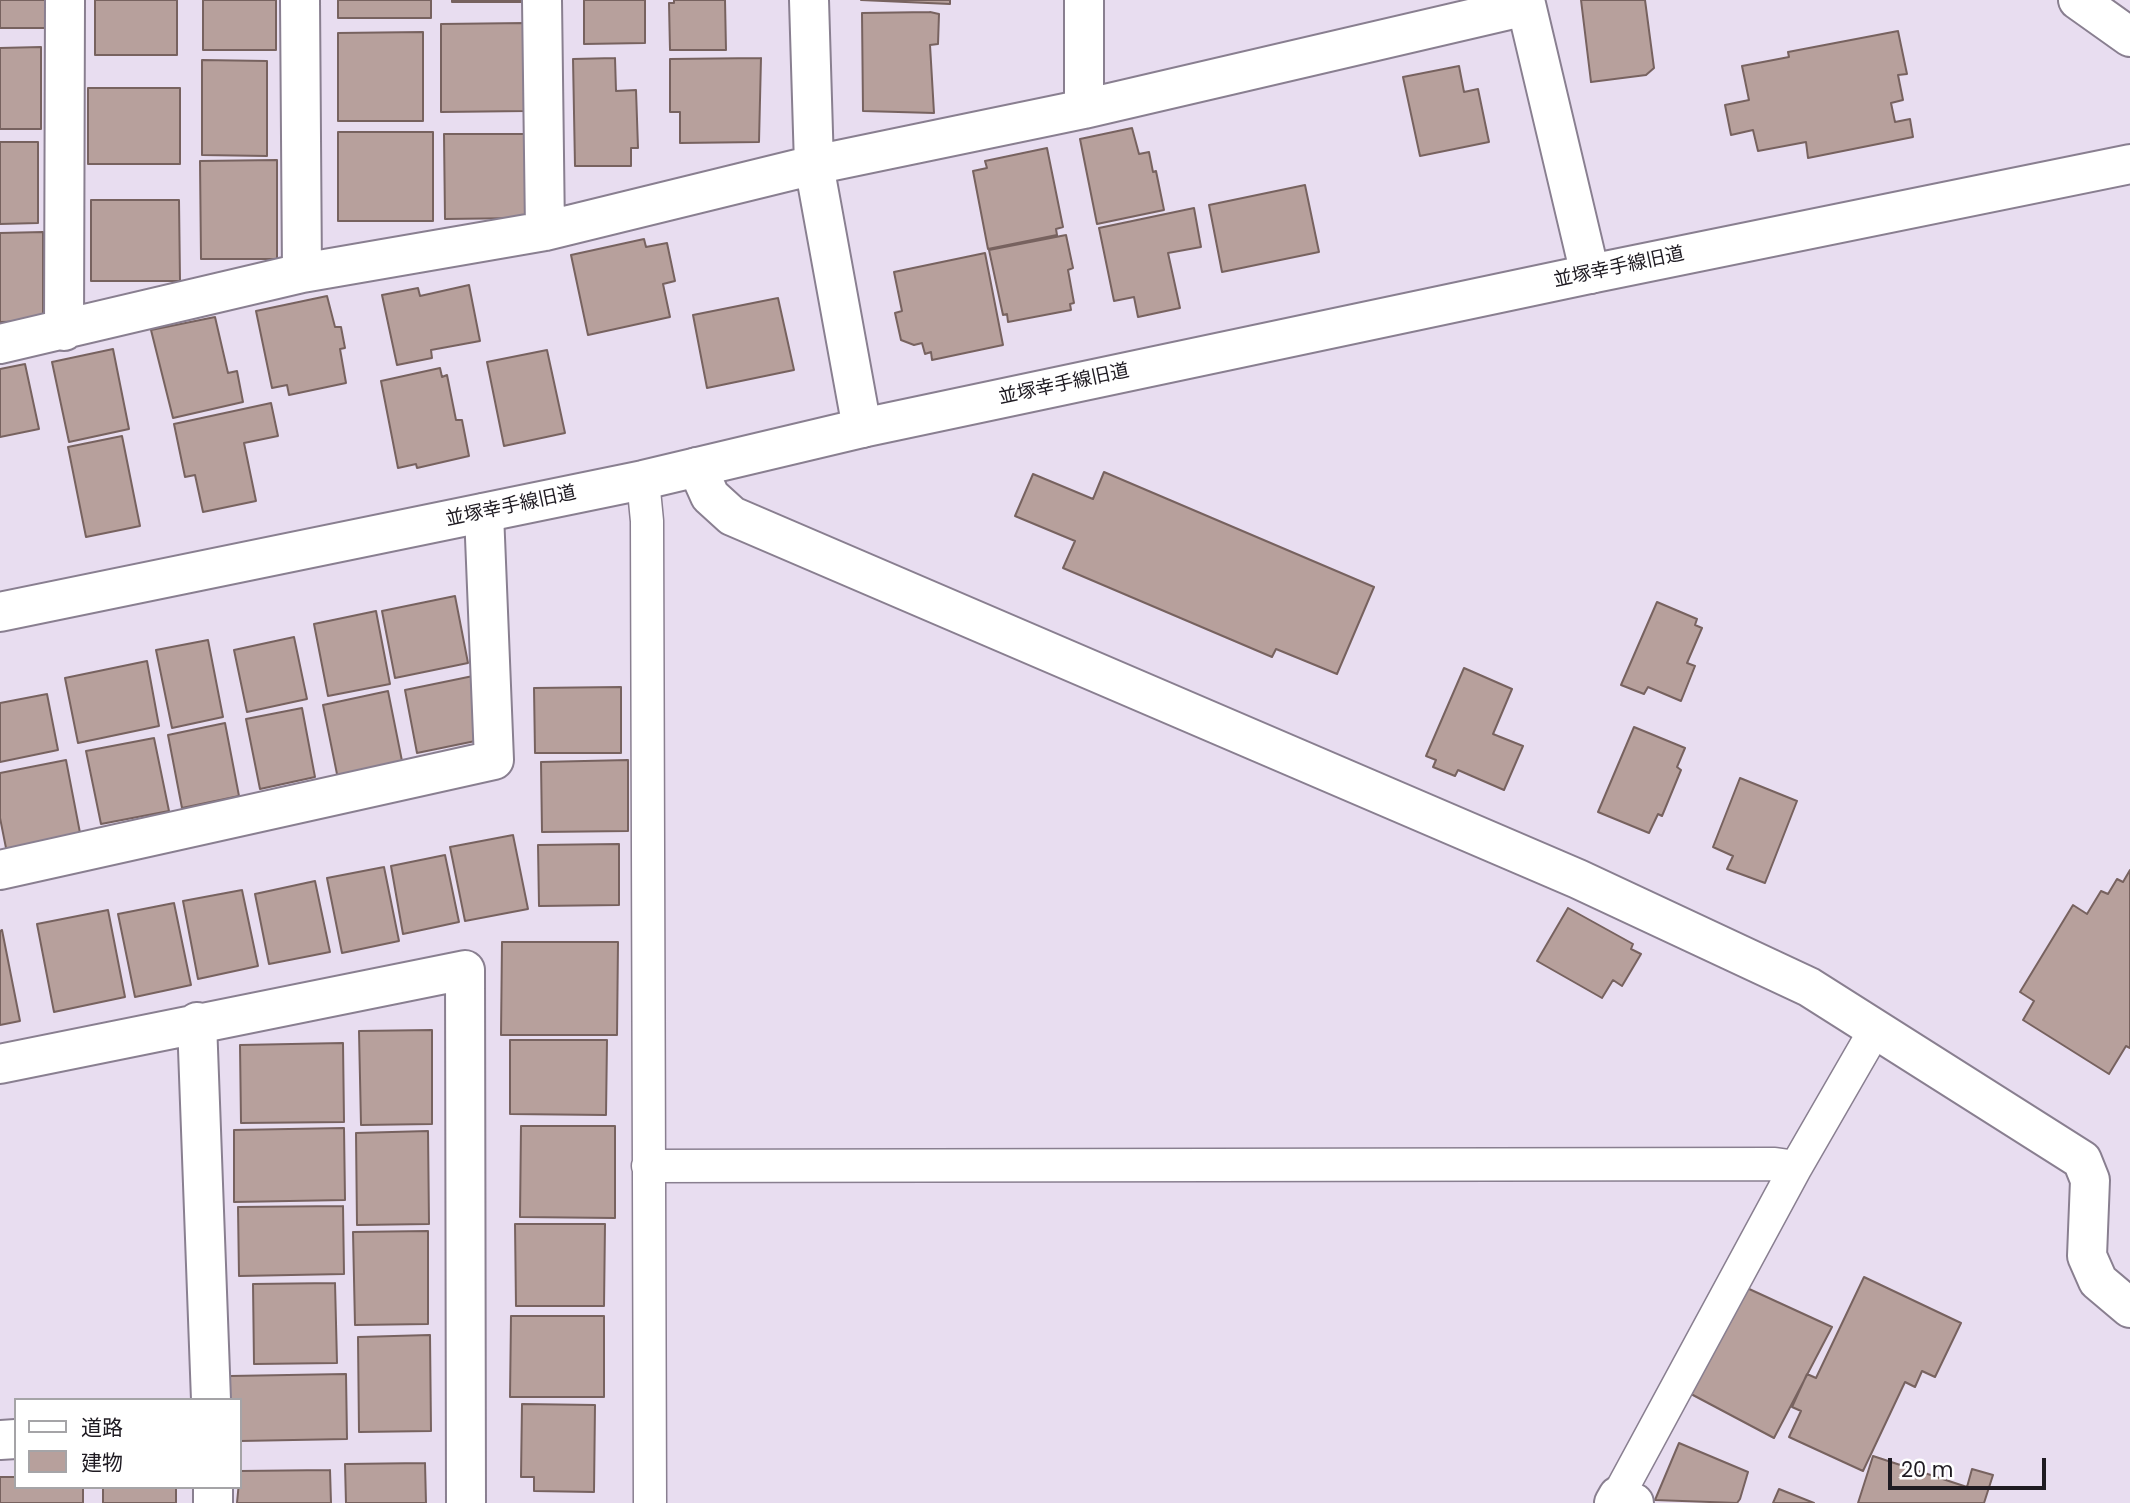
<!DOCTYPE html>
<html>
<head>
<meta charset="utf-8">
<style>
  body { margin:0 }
  #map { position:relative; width:2130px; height:1503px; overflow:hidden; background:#e8ddf0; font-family:Poppins,"Noto Sans JP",sans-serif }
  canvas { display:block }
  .legend { position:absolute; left:14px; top:1398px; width:228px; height:91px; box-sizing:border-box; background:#fff; border:2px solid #a5a4a7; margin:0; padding:9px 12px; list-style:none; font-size:21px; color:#1f1b22 }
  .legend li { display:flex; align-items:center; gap:14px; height:35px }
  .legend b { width:35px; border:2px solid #a5a4a7 }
  .scale { position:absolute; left:1888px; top:1458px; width:158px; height:32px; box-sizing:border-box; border:4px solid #1f1b22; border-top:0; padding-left:9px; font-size:21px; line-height:24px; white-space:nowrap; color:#1f1b22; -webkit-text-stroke:5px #fff; paint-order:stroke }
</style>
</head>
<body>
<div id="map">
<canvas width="2130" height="1503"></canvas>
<ul class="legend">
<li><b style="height:9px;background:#fff"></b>道路</li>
<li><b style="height:19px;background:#b7a09c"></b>建物</li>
</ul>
<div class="scale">20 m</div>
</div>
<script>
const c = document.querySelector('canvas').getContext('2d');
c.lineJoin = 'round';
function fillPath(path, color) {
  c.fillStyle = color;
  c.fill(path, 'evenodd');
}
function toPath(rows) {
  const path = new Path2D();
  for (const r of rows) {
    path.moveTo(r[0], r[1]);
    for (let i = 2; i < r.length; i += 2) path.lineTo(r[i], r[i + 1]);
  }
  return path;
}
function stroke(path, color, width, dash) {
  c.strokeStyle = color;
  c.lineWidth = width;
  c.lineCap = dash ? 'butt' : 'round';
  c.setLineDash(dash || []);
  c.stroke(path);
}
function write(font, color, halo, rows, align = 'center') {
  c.font = font + ' Poppins,"Noto Sans JP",sans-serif';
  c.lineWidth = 5;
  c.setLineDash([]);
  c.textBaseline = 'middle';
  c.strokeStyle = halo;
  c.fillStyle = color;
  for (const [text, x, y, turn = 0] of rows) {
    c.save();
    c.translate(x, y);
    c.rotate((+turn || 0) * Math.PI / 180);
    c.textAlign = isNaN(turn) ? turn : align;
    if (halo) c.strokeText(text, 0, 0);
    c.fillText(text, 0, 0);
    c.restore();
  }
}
const building = toPath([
  [0,0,45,0,45,28,0,28,0,0],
  [95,0,177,0,177,55,95,55,95,0],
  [203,0,276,0,276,50,203,50,203,0],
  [338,0,431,0,431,18,338,18,338,0],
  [452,0,523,0,523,2,452,2,452,0],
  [584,0,645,0,645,43,584,44,584,0],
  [674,0,725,0,726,50,670,50,669,3,674,3,674,0],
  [861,0,950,0,950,4,861,0],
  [1581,0,1645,0,1654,68,1646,75,1591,82,1581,0],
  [930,12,939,14,938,44,930,45,934,113,863,111,862,13,930,12],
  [526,23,526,111,441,112,441,24,526,23],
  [1898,31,1907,74,1898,75,1903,100,1891,103,1895,122,1910,119,1913,137,1808,158,1806,142,1758,151,1753,130,1731,135,1725,105,1749,100,1742,66,1789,57,1788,52,1898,31],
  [423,32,423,121,338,121,338,33,423,32],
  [41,47,41,129,0,129,0,48,41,47],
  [615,58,616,91,636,90,638,148,631,148,631,166,575,166,573,59,615,58],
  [761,58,759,142,680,143,680,112,670,112,670,59,761,58],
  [202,60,267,61,267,156,202,155,202,60],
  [1459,66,1464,92,1478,89,1489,142,1420,156,1403,77,1459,66],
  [88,88,180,88,180,164,88,164,88,88],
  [1132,128,1139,154,1149,152,1153,172,1156,171,1164,210,1097,224,1080,139,1132,128],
  [338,132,433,132,433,221,338,221,338,132],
  [444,134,525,134,525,218,445,219,444,134],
  [0,142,38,142,38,223,0,224,0,142],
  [1047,148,1063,227,1056,229,1057,235,988,249,973,171,987,168,985,161,1047,148],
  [277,160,277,259,201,259,200,161,277,160],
  [1305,185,1319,252,1222,272,1209,205,1305,185],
  [91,200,179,200,180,281,91,281,91,200],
  [1194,208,1201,247,1168,253,1180,308,1138,317,1134,297,1114,301,1099,228,1194,208],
  [43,232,43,321,0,322,0,233,43,232],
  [1066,235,1073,268,1068,270,1074,303,1070,304,1071,310,1008,322,1007,314,1003,315,989,250,1066,235],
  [644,239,646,247,667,243,675,281,663,284,670,317,588,335,571,255,644,239],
  [985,253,1003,345,932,360,931,352,925,354,922,343,914,345,901,340,895,313,902,311,894,272,985,253],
  [469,285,480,341,431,350,432,358,397,365,382,295,418,288,420,296,469,285],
  [327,296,335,327,341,327,345,348,340,349,346,383,289,395,287,385,272,388,256,311,327,296],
  [778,298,794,370,707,388,693,315,778,298],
  [215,317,228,373,237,371,243,402,173,418,151,330,215,317],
  [113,349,129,429,69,442,52,362,113,349],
  [547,350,565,433,504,446,487,362,547,350],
  [25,364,39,429,0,437,0,369,25,364],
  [440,368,442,377,447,375,456,420,462,420,469,456,417,468,416,464,398,468,381,381,440,368],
  [271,403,278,436,244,443,256,501,203,512,195,475,185,477,174,424,271,403],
  [122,436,140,526,86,537,68,447,122,436],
  [1104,472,1374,587,1337,674,1276,649,1272,657,1063,568,1075,541,1015,516,1033,474,1093,499,1104,472],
  [455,596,468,663,395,678,382,611,455,596],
  [1657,602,1697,619,1695,625,1702,628,1687,663,1695,666,1681,701,1648,687,1644,694,1621,685,1657,602],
  [376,611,390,684,328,696,314,624,376,611],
  [294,637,307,699,247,712,234,650,294,637],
  [208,640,223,717,172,728,156,650,208,640],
  [147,661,159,726,78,743,65,678,147,661],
  [1464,668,1512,689,1493,734,1523,746,1504,790,1458,770,1455,776,1433,767,1436,760,1426,756,1464,668],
  [473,676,485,739,417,753,405,690,473,676],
  [621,687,621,753,535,753,534,688,621,687],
  [388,691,403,766,338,779,323,705,388,691],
  [47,694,58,750,0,762,0,703,47,694],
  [302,708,315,777,260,789,246,719,302,708],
  [225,723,239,796,182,808,168,735,225,723],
  [1634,727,1685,748,1677,767,1681,770,1662,816,1658,814,1649,833,1598,812,1634,727],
  [154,738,169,811,101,824,86,751,154,738],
  [66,760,81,838,7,853,0,818,0,773,66,760],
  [628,760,628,831,542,832,541,762,628,760],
  [1740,778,1797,801,1765,883,1727,869,1733,856,1713,847,1740,778],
  [513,835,528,909,465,921,450,847,513,835],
  [619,844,619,905,539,906,538,845,619,844],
  [445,855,459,922,403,934,391,866,445,855],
  [384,867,399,941,342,953,327,878,384,867],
  [2130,870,2130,1048,2126,1046,2109,1074,2023,1020,2034,1001,2020,992,2073,905,2087,914,2101,891,2108,894,2117,879,2123,882,2130,870],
  [315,881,330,952,269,964,255,894,315,881],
  [242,890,258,966,198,979,183,901,242,890],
  [174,903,191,985,135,997,118,914,174,903],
  [1568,908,1633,944,1631,949,1641,954,1622,986,1613,980,1602,998,1537,961,1568,908],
  [108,910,125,997,54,1012,37,924,108,910],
  [2,930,20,1021,0,1025,0,931,2,930],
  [502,942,618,942,617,1035,501,1035,502,942],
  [432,1030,432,1124,361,1125,359,1031,432,1030],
  [510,1040,607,1040,606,1115,510,1114,510,1040],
  [343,1043,344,1122,241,1123,240,1045,343,1043],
  [521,1126,615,1126,615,1218,520,1217,521,1126],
  [344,1128,345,1200,234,1202,234,1130,344,1128],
  [428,1131,429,1224,357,1225,356,1133,428,1131],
  [343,1206,344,1274,239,1276,238,1207,343,1206],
  [515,1224,605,1224,604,1306,516,1306,515,1224],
  [428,1231,428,1324,355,1325,353,1232,428,1231],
  [1864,1277,1961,1323,1935,1377,1922,1371,1915,1387,1905,1382,1863,1471,1789,1437,1801,1411,1792,1407,1807,1374,1816,1378,1864,1277],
  [335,1283,337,1363,254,1364,253,1284,335,1283],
  [1747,1288,1832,1327,1774,1438,1691,1394,1747,1288],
  [511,1316,604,1316,604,1397,510,1397,511,1316],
  [430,1335,431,1431,359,1432,358,1337,430,1335],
  [346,1374,347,1439,240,1441,240,1400,230,1400,230,1376,346,1374],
  [522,1404,595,1405,594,1492,534,1491,534,1477,521,1477,522,1404],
  [1679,1443,1748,1472,1740,1499,1737,1503,1655,1500,1679,1443],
  [1873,1456,1967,1487,1972,1469,1993,1475,1984,1503,1858,1503,1873,1456],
  [425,1463,426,1503,346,1503,345,1464,425,1463],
  [330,1470,331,1503,237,1503,240,1471,330,1470],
  [0,1477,16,1477,16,1487,83,1487,83,1503,0,1503,0,1477],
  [103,1487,176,1487,176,1503,103,1503,103,1487],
  [1779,1489,1814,1503,1773,1503,1779,1489]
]);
fillPath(building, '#b7a09c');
stroke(building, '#77625f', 2);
const lane = toPath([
  [643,480,647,521,650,1503],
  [648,1166,1775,1164,1796,1167],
  [1618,1496,1796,1167,1875,1030]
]);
const street = toPath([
  [300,0,302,273],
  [542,0,545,231],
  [809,0,814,165,862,428],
  [1525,0,1590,274],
  [1084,109,1084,0],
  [64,331,65,0],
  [0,344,302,273,545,231,814,165,1084,109,1526,6],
  [697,467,710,496,732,516,1578,879,1809,987,2082,1160,2090,1180,2087,1256,2098,1281,2130,1308],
  [0,870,494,760,484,513],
  [197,1022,211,1400],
  [0,1064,465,970,466,1503],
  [0,1440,16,1439],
  [213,1487,213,1503],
  [1614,1503,1618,1496,1634,1503]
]);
const secondary = toPath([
  [2078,0,2130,37],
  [0,612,643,480,862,428,1590,274,2130,164]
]);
stroke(lane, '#897f90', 35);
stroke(street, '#897f90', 42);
stroke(secondary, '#897f90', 42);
stroke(lane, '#fff', 32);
stroke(street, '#fff', 38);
stroke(secondary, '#fff', 38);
write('19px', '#1f1b22', '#fff', [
  ["並塚幸手線旧道",1619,268,-12],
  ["並塚幸手線旧道",1064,385,-12],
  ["並塚幸手線旧道",511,507,-12]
]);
</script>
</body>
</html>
